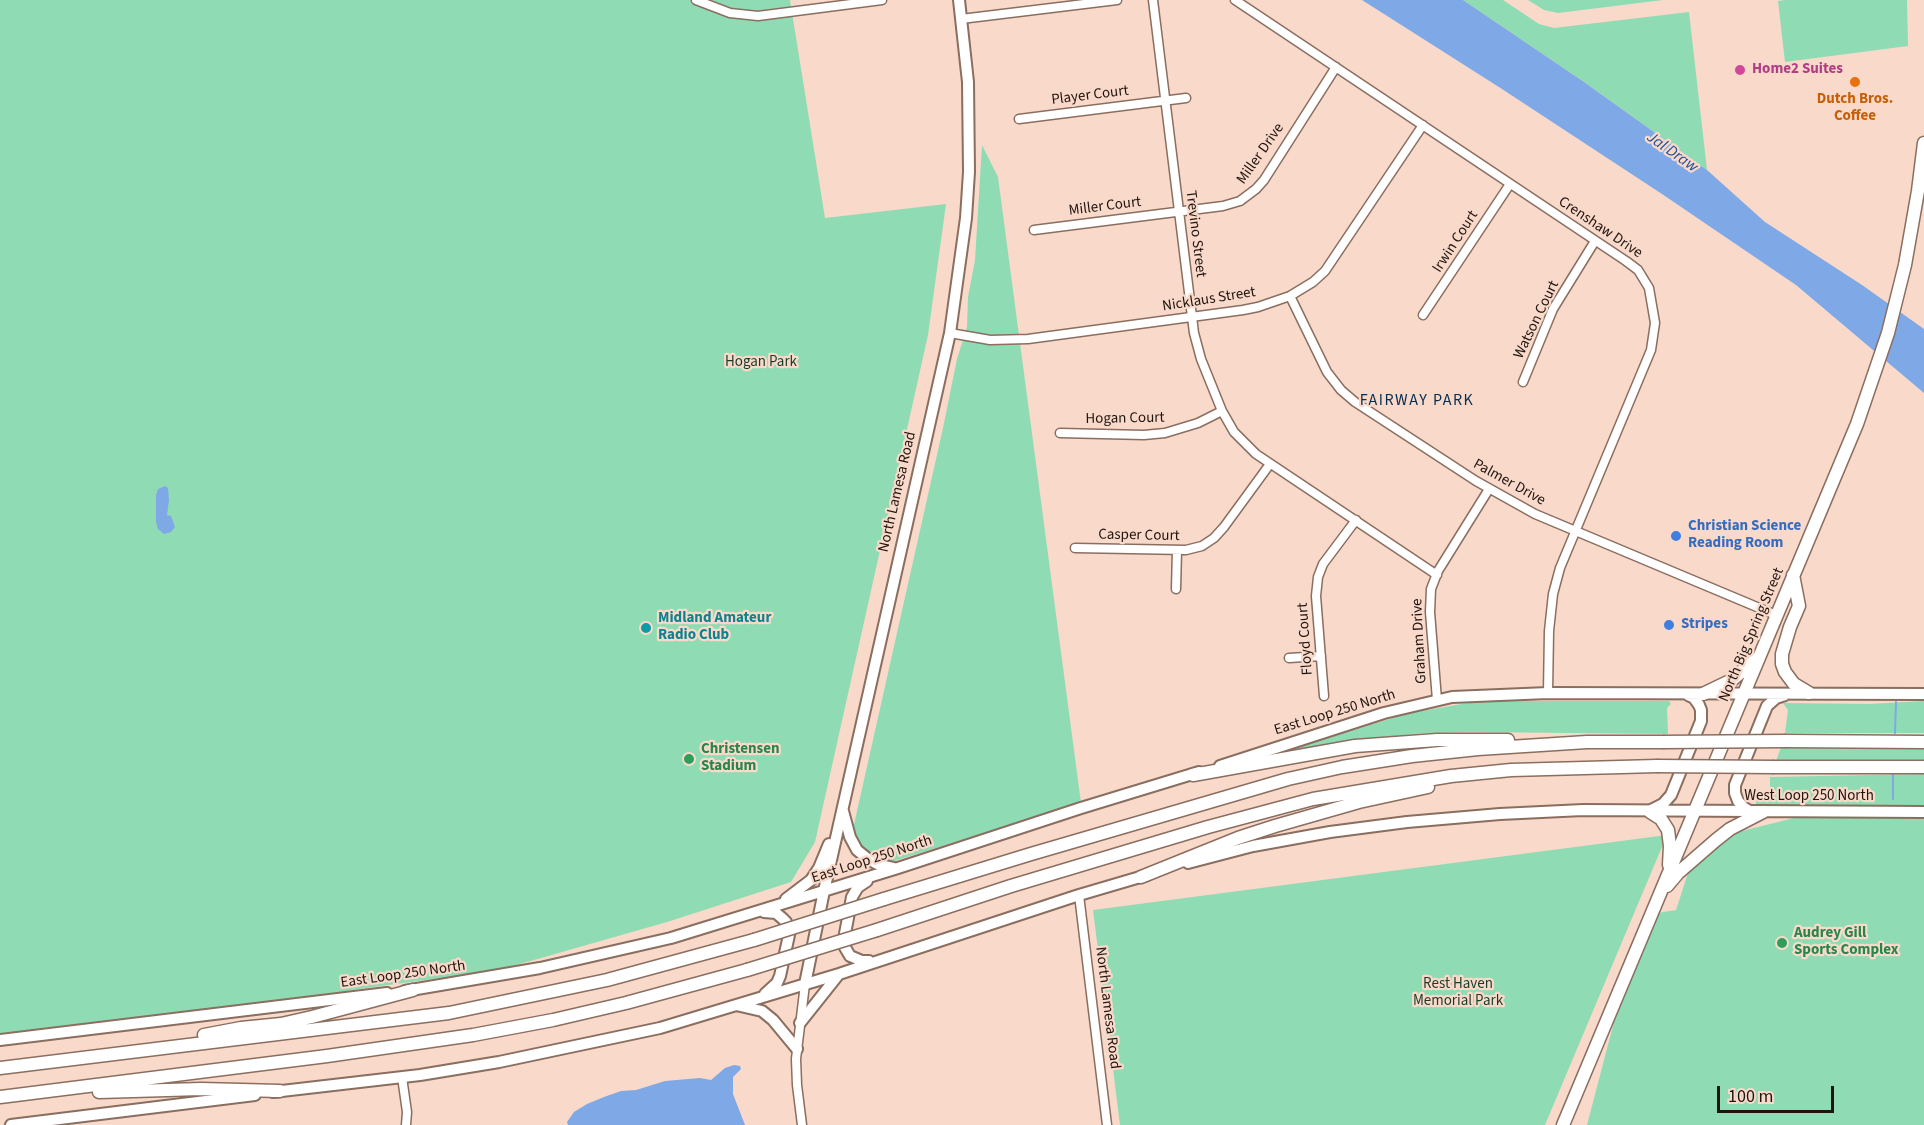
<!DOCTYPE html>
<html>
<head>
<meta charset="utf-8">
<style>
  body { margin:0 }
  #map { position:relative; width:1924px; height:1125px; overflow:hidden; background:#f9d9c9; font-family:"Source Sans 3",sans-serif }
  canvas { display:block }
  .scale { position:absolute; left:1717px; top:1086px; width:117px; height:27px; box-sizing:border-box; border:3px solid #1f140f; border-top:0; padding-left:8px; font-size:18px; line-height:21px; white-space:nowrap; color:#1f140f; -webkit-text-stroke:4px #f9d9c9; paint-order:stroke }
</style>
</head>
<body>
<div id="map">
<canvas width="1924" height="1125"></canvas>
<div class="scale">100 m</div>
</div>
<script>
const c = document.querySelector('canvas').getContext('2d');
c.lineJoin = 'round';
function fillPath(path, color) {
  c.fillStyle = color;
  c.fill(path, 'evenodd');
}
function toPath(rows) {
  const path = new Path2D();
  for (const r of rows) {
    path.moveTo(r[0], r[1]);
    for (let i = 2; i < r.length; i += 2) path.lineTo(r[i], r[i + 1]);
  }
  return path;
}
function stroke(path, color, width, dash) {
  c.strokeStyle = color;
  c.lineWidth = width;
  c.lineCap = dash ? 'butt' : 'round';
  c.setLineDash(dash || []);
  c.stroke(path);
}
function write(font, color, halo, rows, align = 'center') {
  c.font = font + ' "Source Sans 3",sans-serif';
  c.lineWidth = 4.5;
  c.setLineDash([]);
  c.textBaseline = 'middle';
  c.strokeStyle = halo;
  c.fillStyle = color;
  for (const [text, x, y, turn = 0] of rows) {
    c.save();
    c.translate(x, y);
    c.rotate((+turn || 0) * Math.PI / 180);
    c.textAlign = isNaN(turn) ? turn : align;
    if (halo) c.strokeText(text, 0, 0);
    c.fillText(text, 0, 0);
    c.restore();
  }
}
fillPath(toPath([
  [0,0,790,0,825,218,946,204,928,335,815,842,791,882,667,922,499,970,359,989,321,996,0,1035],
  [1463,0,1503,0,1539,24,1554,28,1689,12,1707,170,1584,82],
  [1528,0,1663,0,1558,13,1544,10],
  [1785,0,1907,0,1908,46,1785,62,1778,1],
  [982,145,998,177,1081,803,891,862,869,854,859,845,853,829,943,428,957,359,967,327,968,297,975,260],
  [1493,701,1669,701,1671,704,1667,708,1668,734,1470,732,1425,733,1355,740,1293,752,1292,749,1406,714,1467,703],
  [1924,701,1924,733,1785,733,1788,710,1783,703,1869,704],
  [1781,747,1924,748,1924,760,1776,761],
  [1924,774,1924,807,1756,808,1756,800,1770,799,1770,777],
  [1810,814,1809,815,1924,818,1924,1125,1587,1125,1627,972,1651,914,1676,910,1688,873,1722,836],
  [1667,835,1545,1125,1120,1125,1093,910]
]), '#8fdcb4');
fillPath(toPath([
  [1362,0,1463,0,1584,82,1707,170,1765,222,1862,285,1924,329,1924,393,1796,285,1662,194,1502,89],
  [165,486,168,488,169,500,167,515,171,516,175,527,171,532,164,534,158,529,156,522,156,495,158,489],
  [734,1065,740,1066,741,1069,733,1077,733,1094,745,1125,568,1125,567,1122,574,1112,587,1104,604,1097,621,1091,636,1090,665,1081,700,1078,711,1080,725,1068]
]), '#7fa8e7');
stroke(toPath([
  [1895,733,1896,702],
  [1893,799,1893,774]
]), '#7fa8e7', 2);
const minor = toPath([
  [696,0,730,13,758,16,882,0],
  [1153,0,1194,333,1201,359,1222,411,1234,432,1256,454,1437,575],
  [1235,0,1626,261,1638,270,1649,288,1655,323,1651,350,1560,568,1553,594,1549,631,1548,693],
  [961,19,1117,0],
  [1019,119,1186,98],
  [1034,230,1223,206,1240,201,1256,189,1264,180,1336,67],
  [1290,296,1327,372,1341,390,1355,402,1476,481,1535,514,1776,615],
  [1423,315,1510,184],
  [950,333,990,340,1028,339,1243,310,1258,307,1290,296,1313,282,1325,271,1423,125],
  [1523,382,1553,309,1595,241],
  [1060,433,1144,435,1165,433,1198,423,1222,411],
  [1075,548,1186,550,1202,546,1214,538,1224,527,1270,464],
  [1176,589,1177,550],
  [1289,658,1321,656],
  [1324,696,1316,596,1318,577,1323,564,1356,520],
  [1437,700,1430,612,1431,589,1438,571,1489,489],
  [1079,895,1107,1125],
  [402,1077,407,1112,406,1125],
  [802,1125,797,1085,796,1059,805,984]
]);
const major = toPath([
  [1220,766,1384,713,1452,697,1548,693,1924,694],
  [1651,810,1663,804,1671,795,1701,721,1701,710,1699,705,1694,698,1686,694],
  [843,811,850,837,857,850,868,859,877,864,894,868],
  [1751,812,1743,807,1738,801,1735,793,1735,785,1767,706,1776,698,1785,695],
  [1188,863,1253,846,1330,832,1407,822,1500,814,1583,810,1924,812],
  [867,881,858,887,852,897,843,944,850,956,862,961,869,961],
  [786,899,811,880,819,868,829,844],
  [764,912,776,913,782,918,786,922,789,935,780,976,777,983,765,994],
  [805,984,824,891,950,333,966,218,969,172,968,82,959,0],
  [405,991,540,968,671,938,898,868,1081,808,1199,772],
  [736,1005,762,1011,773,1020,797,1049],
  [800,1023,839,974],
  [0,1040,387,993],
  [273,1092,420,1075,499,1062,660,1028,839,974,1079,895,1147,875],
  [11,1125,255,1095]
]);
const highway = toPath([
  [1793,575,1799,606,1790,627,1782,654,1782,664,1785,672,1794,684,1809,693],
  [1703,694,1732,680,1756,659],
  [1786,741,1924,742],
  [1774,767,1924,767],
  [1193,775,1355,746,1437,740,1508,740],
  [1650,812,1661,819,1668,830,1670,846,1669,865],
  [1141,877,1238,838,1275,826,1359,802,1428,787],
  [1667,886,1678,873,1716,840,1730,829,1763,812],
  [884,899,1031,854,1288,779,1342,767,1412,756,1478,749,1587,742,1663,742],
  [877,930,1011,886,1208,827,1313,799,1451,776,1511,770,1657,766],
  [204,1035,241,1028,281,1024,312,1017,413,990],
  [0,1068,449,1013,607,980,754,940],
  [99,1092,201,1089,280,1091],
  [0,1097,327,1056,473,1035,553,1020,626,1003,747,970],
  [1563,1125,1857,424,1888,333,1905,265,1918,191,1924,143]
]);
stroke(minor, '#8a6e60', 11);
stroke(major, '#8a6e60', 14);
stroke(highway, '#8a6e60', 15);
stroke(minor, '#fff', 8);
stroke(major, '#fff', 10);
stroke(highway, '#fff', 12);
const highwayBridge = toPath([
  [1663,742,1786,741],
  [1657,766,1774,767],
  [754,940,884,899],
  [747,970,877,930]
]);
stroke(highwayBridge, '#8a6e60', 15, []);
stroke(highwayBridge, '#fff', 12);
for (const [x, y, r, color] of [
  [1740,70,6,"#d1479c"],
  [1855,82,6,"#e8710a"],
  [1676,536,6,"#3f7fe0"],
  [1669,625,6,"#3f7fe0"],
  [646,628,6,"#0f9aa8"],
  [689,759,6,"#2e9e5b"],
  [1782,943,6,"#2e9e5b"]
]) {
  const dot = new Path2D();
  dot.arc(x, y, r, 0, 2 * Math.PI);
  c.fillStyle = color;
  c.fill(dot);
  stroke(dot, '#f9d9c9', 2);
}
write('bold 15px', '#b23c85', '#f9d9c9', [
  ["Home2 Suites",1752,70]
], 'left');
write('15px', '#1f140f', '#f9d9c9', [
  ["Player Court",1090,96,-7],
  ["Miller Drive",1261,154,-55],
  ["Miller Court",1105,207,-7],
  ["Crenshaw Drive",1600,228,34],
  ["Trevino Street",1195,234,83],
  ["Irwin Court",1456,242,-57],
  ["Nicklaus Street",1209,300,-9],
  ["Watson Court",1537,320,-64],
  ["Hogan Court",1125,419,-1],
  ["Palmer Drive",1509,483,29],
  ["North Lamesa Road",898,492,-77],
  ["Casper Court",1139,536,1],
  ["North Big Spring Street",1752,635,-67],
  ["Floyd Court",1306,639,-94],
  ["Graham Drive",1420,641,-93],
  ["East Loop 250 North",1335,713,-17],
  ["West Loop 250 North",1809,797],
  ["East Loop 250 North",872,860,-18],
  ["East Loop 250 North",403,975,-8],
  ["North Lamesa Road",1107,1008,83]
]);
write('bold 15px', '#c56008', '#f9d9c9', [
  ["Dutch Bros.",1855,100],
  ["Coffee",1855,117]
]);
write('15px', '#173c2a', '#f9d9c9', [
  ["Hogan Park",761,363],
  ["Rest Haven",1458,985],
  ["Memorial Park",1458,1002]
]);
write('bold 15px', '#366cbe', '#f9d9c9', [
  ["Christian Science",1688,527],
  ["Reading Room",1688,544],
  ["Stripes",1681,625]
], 'left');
write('bold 15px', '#0d838f', '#f9d9c9', [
  ["Midland Amateur",658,619],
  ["Radio Club",658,636]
], 'left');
write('bold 15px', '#27864d', '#f9d9c9', [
  ["Christensen",701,750],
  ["Stadium",701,767],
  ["Audrey Gill",1794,934],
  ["Sports Complex",1794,951]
], 'left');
write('italic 16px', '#1d4e98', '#f9d9c9', [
  ["Jal Draw",1672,153,35]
]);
c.letterSpacing = '1.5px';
write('16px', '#042d52', '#f9d9c9', [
  ["FAIRWAY PARK",1417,401]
]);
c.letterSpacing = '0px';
</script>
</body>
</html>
